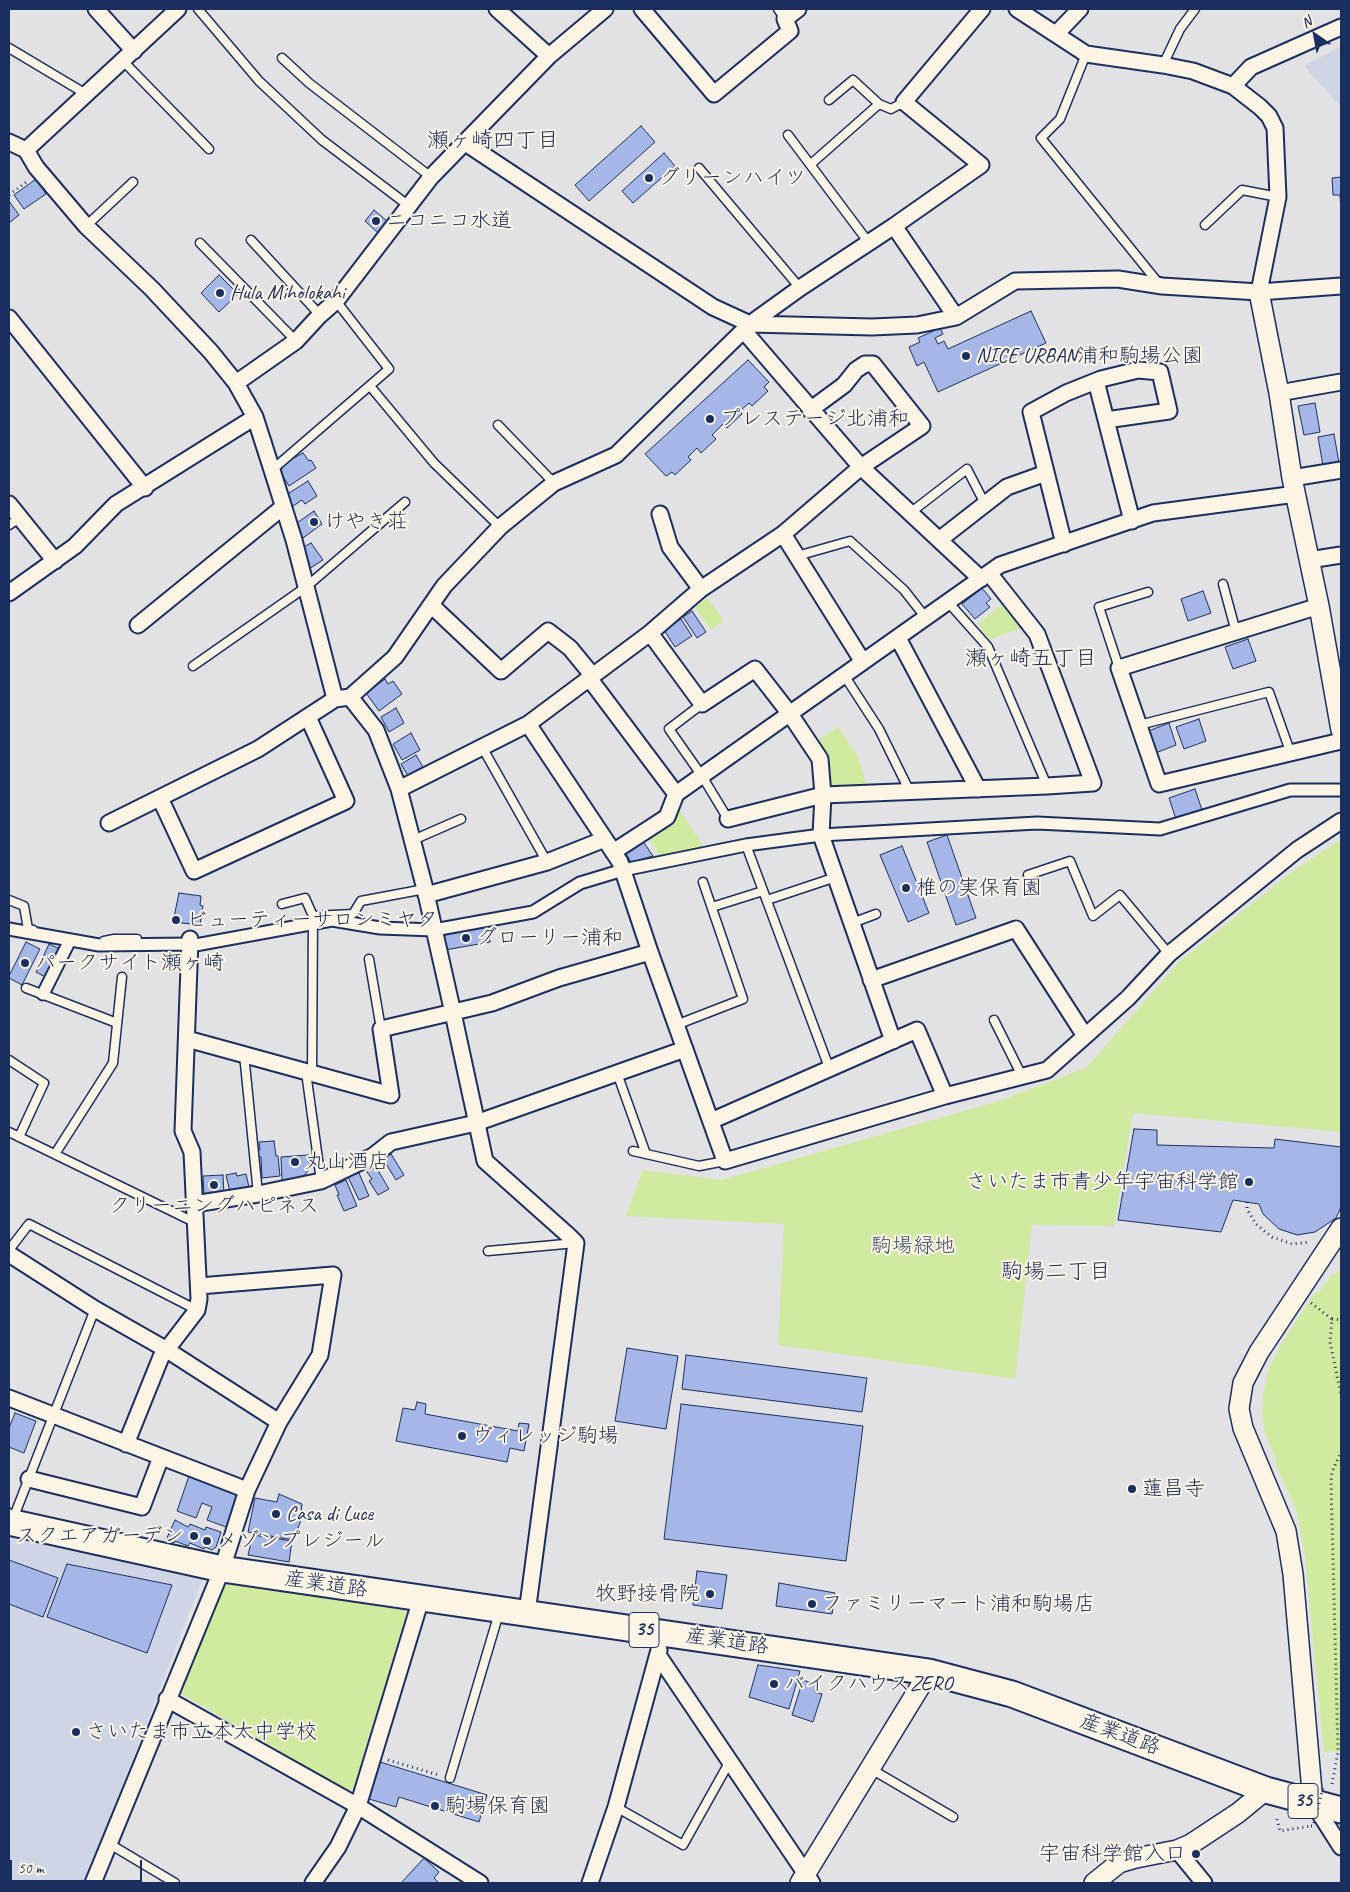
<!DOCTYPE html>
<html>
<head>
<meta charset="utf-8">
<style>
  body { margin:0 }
  #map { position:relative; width:1350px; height:1892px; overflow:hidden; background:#e2e2e5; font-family:Caveat,sans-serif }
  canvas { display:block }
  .frame { position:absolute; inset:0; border:10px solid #1b2f5e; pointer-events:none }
  .north { position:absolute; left:1290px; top:10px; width:50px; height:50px; -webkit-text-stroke:4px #fcf5e5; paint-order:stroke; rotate:327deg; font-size:14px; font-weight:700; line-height:20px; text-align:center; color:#1b2f5e }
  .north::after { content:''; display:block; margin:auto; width:18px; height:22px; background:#1b2f5e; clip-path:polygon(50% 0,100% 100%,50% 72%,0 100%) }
  .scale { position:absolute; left:10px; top:1860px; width:132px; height:22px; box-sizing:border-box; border:2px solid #1b2f5e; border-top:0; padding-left:6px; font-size:15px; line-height:18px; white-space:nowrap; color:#1b2f5e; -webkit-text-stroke:4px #fcf5e5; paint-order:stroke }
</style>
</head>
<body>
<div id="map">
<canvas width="1350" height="1892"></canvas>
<div class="frame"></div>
<div class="north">N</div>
<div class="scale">50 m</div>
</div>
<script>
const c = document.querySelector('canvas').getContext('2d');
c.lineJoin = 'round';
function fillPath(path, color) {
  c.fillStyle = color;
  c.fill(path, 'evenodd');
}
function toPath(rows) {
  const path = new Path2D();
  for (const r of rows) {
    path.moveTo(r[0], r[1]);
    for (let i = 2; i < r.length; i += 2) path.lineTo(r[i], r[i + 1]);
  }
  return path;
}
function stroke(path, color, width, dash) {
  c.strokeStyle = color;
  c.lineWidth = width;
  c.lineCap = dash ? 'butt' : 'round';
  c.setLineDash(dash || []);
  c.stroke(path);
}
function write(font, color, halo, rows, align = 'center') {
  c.font = font + ' Caveat,"Klee One",sans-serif';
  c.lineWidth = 4;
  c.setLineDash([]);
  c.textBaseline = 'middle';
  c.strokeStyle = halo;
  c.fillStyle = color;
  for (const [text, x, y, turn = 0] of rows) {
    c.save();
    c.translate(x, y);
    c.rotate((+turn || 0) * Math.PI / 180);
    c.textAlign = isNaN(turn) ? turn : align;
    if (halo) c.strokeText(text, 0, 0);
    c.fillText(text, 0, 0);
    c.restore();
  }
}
fillPath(toPath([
  [1341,46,1341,107,1304,66],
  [9,1537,202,1580,85,1883,9,1883]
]), '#cfd5e5');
fillPath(toPath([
  [708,598,724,621,711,630,695,607],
  [1001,605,1022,627,989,640,978,624],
  [838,727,858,756,867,787,832,789,829,758,818,740],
  [677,806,704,847,660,857,647,834],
  [1341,839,1341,1132,1133,1113,1114,1226,1032,1225,1015,1379,778,1345,784,1224,626,1216,643,1170,722,1180,999,1101,1086,1068,1179,962,1289,874],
  [1341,1272,1341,1751,1324,1752,1305,1558,1297,1512,1275,1463,1277,1461,1265,1434,1262,1416,1263,1395,1269,1368,1280,1346,1314,1294,1319,1292,1332,1274],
  [229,1583,402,1608,406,1615,354,1786,350,1792,180,1693,222,1589]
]), '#d0eaa0');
const building = toPath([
  [641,126,655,142,589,201,575,185,641,126],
  [664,153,675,166,633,203,622,191,664,153],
  [1341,177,1341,213,1340,195,1333,195,1332,178,1341,177],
  [36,179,46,194,24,209,14,195,36,179],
  [9,201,19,215,9,223,9,201],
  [374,210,388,222,378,233,365,221,374,210],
  [219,275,238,294,219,312,201,293,219,275],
  [1031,311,1046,343,938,392,924,362,917,366,909,347,920,342,918,338,940,328,943,334,935,338,938,344,944,341,948,349,1031,311],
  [748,360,769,382,764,387,768,391,752,406,749,403,740,411,742,414,727,428,723,424,712,435,716,439,701,453,697,448,688,457,691,460,675,475,672,472,666,476,645,454,748,360],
  [1315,403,1320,432,1304,435,1298,406,1315,403],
  [1334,434,1339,463,1323,466,1318,437,1334,434],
  [303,453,309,461,311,460,316,468,289,486,279,470,283,468,281,465,303,453],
  [308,481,317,496,305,504,302,500,293,506,286,495,308,481],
  [314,511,322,524,303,538,294,525,314,511],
  [311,543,323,560,309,569,302,548,311,543],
  [982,588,991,599,986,603,990,607,975,619,962,604,982,588],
  [1203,591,1211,613,1188,621,1181,599,1203,591],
  [692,611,706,632,697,638,683,617,692,611],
  [681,619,692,636,675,647,664,630,681,619],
  [1248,639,1256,661,1233,669,1225,647,1248,639],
  [385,679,388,684,393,681,402,694,379,711,366,693,385,679],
  [396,708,404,723,389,732,381,717,396,708],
  [1199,719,1206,741,1184,749,1176,727,1199,719],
  [1169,723,1176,745,1153,754,1146,732,1169,723],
  [411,733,420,750,402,760,393,744,411,733],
  [416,755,423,767,408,776,401,764,416,755],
  [1195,789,1202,810,1176,819,1169,798,1195,789],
  [947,835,976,918,956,925,927,842,947,835],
  [642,840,653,856,631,862,625,852,642,840],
  [902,846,929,913,908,922,880,855,902,846],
  [179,893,201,896,200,905,203,906,200,925,173,922,179,893],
  [487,925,490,942,445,950,442,934,487,925],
  [26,942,40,949,22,985,9,978,9,976,26,942],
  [49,944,60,949,47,978,36,972,49,944],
  [1134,1129,1157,1130,1157,1145,1274,1148,1275,1139,1341,1147,1341,1207,1336,1218,1315,1232,1297,1235,1279,1229,1263,1214,1259,1204,1233,1200,1221,1232,1118,1220,1134,1129],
  [274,1141,276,1156,278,1156,280,1176,262,1178,261,1157,258,1157,258,1150,260,1150,259,1142,274,1141],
  [391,1154,404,1175,396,1180,383,1159,391,1154],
  [308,1155,310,1168,303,1177,282,1180,281,1157,308,1155],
  [376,1167,389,1189,378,1195,369,1181,372,1179,367,1172,376,1167],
  [236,1173,237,1176,246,1174,249,1187,230,1192,226,1175,236,1173],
  [359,1173,369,1196,359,1200,348,1177,359,1173],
  [223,1175,224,1194,204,1195,203,1176,223,1175],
  [346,1180,357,1206,344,1211,337,1195,339,1195,335,1185,346,1180],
  [627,1348,678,1356,666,1429,615,1421,627,1348],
  [686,1355,867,1378,862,1412,682,1389,686,1355],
  [417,1402,426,1404,425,1414,518,1431,519,1423,529,1424,524,1451,510,1448,507,1462,396,1441,403,1408,415,1410,417,1402],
  [681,1404,863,1426,846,1561,664,1539,681,1404],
  [15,1413,36,1421,24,1453,9,1447,9,1428,15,1413],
  [189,1476,235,1494,237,1499,226,1527,207,1520,212,1507,202,1503,196,1518,177,1511,189,1476],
  [279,1494,302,1504,300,1523,293,1540,248,1532,255,1498,277,1502,279,1494],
  [175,1520,188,1527,190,1524,205,1530,206,1527,221,1532,216,1547,212,1550,205,1547,204,1549,190,1543,188,1546,175,1541,174,1543,166,1540,175,1520],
  [253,1535,292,1541,289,1562,248,1555,253,1535],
  [9,1560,58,1578,43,1617,9,1604,9,1560],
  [67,1564,172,1585,147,1653,47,1617,67,1564],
  [697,1571,727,1575,722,1609,693,1605,697,1571],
  [779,1583,835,1593,832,1614,776,1606,779,1583],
  [758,1665,800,1671,789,1709,749,1697,758,1665],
  [803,1680,816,1685,815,1692,822,1694,813,1722,792,1715,803,1680],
  [380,1762,487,1795,479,1822,399,1797,396,1807,369,1799,380,1762],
  [424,1858,439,1872,434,1878,439,1883,401,1883,424,1858]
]);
fillPath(building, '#a4b7e6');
stroke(building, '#1b2f5e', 1);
const service = toPath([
  [198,9,259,81,322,140,409,206],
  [778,9,785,19],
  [9,48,86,94],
  [1086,54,1060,119,1041,138,1160,285],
  [282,58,309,83,431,177],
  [123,61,209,149],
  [1163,65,1180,29,1195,9],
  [829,100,853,80,879,104,891,109,904,102],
  [788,135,869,243],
  [811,164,879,104],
  [699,168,800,288],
  [1205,225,1242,190,1278,197],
  [86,226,133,182],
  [251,240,320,315],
  [200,243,296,341],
  [370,386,434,463,500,527],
  [498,425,554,483],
  [272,470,389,369,336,301],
  [910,513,967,469,985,504],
  [9,525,20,518],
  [797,556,850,541,904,590,926,618],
  [1223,584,1236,632],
  [948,602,988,647,1047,786],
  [193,666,306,587,405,502],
  [1119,668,1099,607,1148,592],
  [844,675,879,729,910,792],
  [702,704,669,729,702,776,728,819],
  [1139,725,1269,692,1291,754],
  [482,747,547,862],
  [413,840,461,819],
  [746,845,830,1070],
  [1028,875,1070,861,1093,916,1120,895,1169,954],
  [9,900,24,906,28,929,33,930],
  [767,900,836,877],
  [282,904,305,898,313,916],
  [712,907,763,891],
  [852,923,876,914],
  [104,941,114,939,137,939],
  [369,959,381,1029],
  [26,988,117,1023],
  [994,1020,1022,1076],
  [676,1025,743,999,703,882],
  [244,1054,258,1194],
  [9,1060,44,1083,19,1137],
  [306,1072,321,1181],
  [617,1073,646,1154],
  [312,1074,313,916,353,914,361,901,425,889],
  [9,1132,194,1222],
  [633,1151,699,1166,725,1161],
  [55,1154,113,1063,122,977],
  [9,1250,29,1224,197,1310],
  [488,1251,576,1243],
  [13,1519,95,1309],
  [871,1769,953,1817],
  [450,1778,499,1613],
  [616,1807,683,1845,730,1761],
  [108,1843,175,1883]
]);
const pedestrian = toPath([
  [9,929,99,945,190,944],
  [190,946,332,920,380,928,434,930,533,912,580,883,623,870,746,845,821,835,1037,823,1160,829,1290,790,1341,790],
  [43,994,70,940]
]);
const minor = toPath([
  [96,9,134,51],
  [497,9,549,56],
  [642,9,714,94,790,31,785,19,798,9],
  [1017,9,1086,54,1163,65,1193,71,1233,86,1260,107,1269,116,1275,128,1278,197,1259,292],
  [1056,34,1080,9],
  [1233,86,1251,67,1341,27],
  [9,142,26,150,36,167,86,226,152,289,211,352,236,383,255,417,272,470,294,540,335,699],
  [464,142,713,307,750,324,872,327,917,325,956,317,1015,281,1118,279,1162,286,1259,292,1341,286],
  [26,150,178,9],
  [894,226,956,317],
  [9,318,145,488],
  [744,331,861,467,981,579],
  [1096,381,1132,521],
  [236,383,296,341,320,315,336,301,431,177,549,56,605,9],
  [1279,393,1341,382],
  [1292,478,1341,470],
  [9,504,55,561],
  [660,514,670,547,701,589],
  [783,534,863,662],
  [939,540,1007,487,1046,473],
  [1064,544,1031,412,1066,393,1101,379,1138,370,1160,372,1169,411,1106,420],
  [1309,560,1341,555],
  [9,593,75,546,116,504,255,417],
  [431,605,501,671,548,631,570,648,593,676],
  [1319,606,1119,668,1159,784,1341,741],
  [138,625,283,507],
  [650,633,702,704,755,669,790,714,820,759,823,795,821,835,893,1041],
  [898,638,978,789],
  [589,678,676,794],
  [350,697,376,730,399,789,425,889,453,1013,485,1161,568,1235,576,1243,527,1613],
  [528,724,620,862,650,952,725,1161,945,1096,1047,1070,1128,998,1169,954,1297,850,1341,821],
  [399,789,528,724,650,633,701,589,783,534,861,467,922,426,873,364,865,364,856,370,844,385,810,410],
  [160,798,194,871,346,801,308,717],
  [728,819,823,795,1047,786,1093,783,1037,634,989,573],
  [109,823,258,749,335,699,350,697,395,657,444,586,500,527,554,483,616,455,750,324,800,288,894,226,981,165,904,102,982,9],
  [613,852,667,817,676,794,1000,565,1153,513,1296,494],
  [426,895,547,862,605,839],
  [871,980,1016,929,1085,1036],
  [187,1039,391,1095,381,1029,492,1003,559,978,650,952],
  [711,1121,917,1030,945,1096],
  [194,1204,258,1194,321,1181,373,1156,391,1142,476,1123,685,1049],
  [9,1254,95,1309,167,1350,279,1422],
  [9,1398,247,1490],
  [126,1444,161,1357,197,1310,199,1299,192,1152,183,1131,190,939],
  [29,1479,142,1507,161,1457],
  [658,1655,812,1883],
  [167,1699,358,1806,480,1883],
  [1313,1803,1341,1847],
  [1177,1850,1204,1883],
  [93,1883,222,1569,247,1490,279,1422,320,1355,333,1275,199,1286],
  [313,1883,338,1847,358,1806,421,1599],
  [590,1883,616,1807,659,1650]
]);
const tertiary = toPath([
  [1259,292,1279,393,1292,478,1319,606,1341,730],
  [1313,1803,1293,1574,1286,1531,1243,1428,1239,1409,1243,1383,1259,1352,1341,1228],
  [800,1883,929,1672],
  [1094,1883,1119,1863,1136,1858,1177,1850,1191,1844,1238,1813,1266,1790]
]);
const primary = toPath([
  [9,1522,222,1569,929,1672,1012,1694,1266,1790,1341,1810]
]);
stroke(service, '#1b2f5e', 11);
stroke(pedestrian, '#1b2f5e', 15);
stroke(minor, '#1b2f5e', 19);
stroke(tertiary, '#1b2f5e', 22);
stroke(primary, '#1b2f5e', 29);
stroke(toPath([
  [9,195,28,181],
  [1247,1202,1247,1209,1256,1224,1272,1237,1292,1244,1310,1242],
  [1311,1303,1332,1319,1330,1342,1341,1395],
  [1332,1319,1341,1320],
  [388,1760,439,1775],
  [1332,1784,1338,1752,1331,1482,1332,1472,1341,1452],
  [1277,1819,1280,1831,1311,1826]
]), '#1b2f5e', 3, [1, 4]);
stroke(service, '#fcf5e5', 8);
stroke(pedestrian, '#fcf5e5', 11);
stroke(minor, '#fcf5e5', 15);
stroke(tertiary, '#fcf5e5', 19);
stroke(primary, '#fcf5e5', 25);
stroke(toPath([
  [1311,1826,1313,1826,1323,1788,1325,1789]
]), '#1b2f5e', 3, [1, 4]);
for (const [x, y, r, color] of [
  [649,178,5,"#1b2f5e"],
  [376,221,5,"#1b2f5e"],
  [220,293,5,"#1b2f5e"],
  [966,356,5,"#1b2f5e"],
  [710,419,5,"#1b2f5e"],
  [314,522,5,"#1b2f5e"],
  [906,888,5,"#1b2f5e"],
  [176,920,5,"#1b2f5e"],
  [466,938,5,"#1b2f5e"],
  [25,963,5,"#1b2f5e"],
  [295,1162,5,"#1b2f5e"],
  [1249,1182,5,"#1b2f5e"],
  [214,1185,5,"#1b2f5e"],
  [462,1436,5,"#1b2f5e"],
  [1132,1489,5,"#1b2f5e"],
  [276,1514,5,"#1b2f5e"],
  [194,1536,5,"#1b2f5e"],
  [207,1541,5,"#1b2f5e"],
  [710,1594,5,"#1b2f5e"],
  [812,1604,5,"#1b2f5e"],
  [774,1684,5,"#1b2f5e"],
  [76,1732,5,"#1b2f5e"],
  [435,1806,5,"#1b2f5e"],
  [1196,1854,5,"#1b2f5e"]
]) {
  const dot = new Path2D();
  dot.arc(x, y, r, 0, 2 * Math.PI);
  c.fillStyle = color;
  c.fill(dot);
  stroke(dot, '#fcf5e5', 2);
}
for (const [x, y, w] of [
  [644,1630,30],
  [1303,1801,30]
]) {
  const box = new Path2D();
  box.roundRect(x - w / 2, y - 17.5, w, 35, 4);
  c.fillStyle = '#fcf5e5';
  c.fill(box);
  stroke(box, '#1b2f5e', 1);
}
write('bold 20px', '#1b2f5e', null, [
  ["35",644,1630],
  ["35",1303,1801]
]);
write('21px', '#1b2f5e', '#fcf5e5', [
  ["グリーンハイツ",659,178],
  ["ニコニコ水道",386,221],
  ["Hula Miholokahi",230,293],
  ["NICE URBAN浦和駒場公園",976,356],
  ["プレステージ北浦和",720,419],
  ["けやき荘",324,522],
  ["椎の実保育園",916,888],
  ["ビューティーサロンミヤタ",186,920],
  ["グローリー浦和",476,938],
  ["パークサイト瀬ヶ崎",35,963],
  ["丸山酒店",305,1162],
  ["さいたま市青少年宇宙科学館",1239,1182,"right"],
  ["クリーニングハピネス",214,1206,"center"],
  ["ヴィレッジ駒場",472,1436],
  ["蓮昌寺",1142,1489],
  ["Casa di Luce",286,1514],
  ["スクエアガーデン",184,1536,"right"],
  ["メゾンプレジール",217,1541],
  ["牧野接骨院",700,1594,"right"],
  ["ファミリーマート浦和駒場店",822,1604],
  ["バイクハウスZERO",784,1684],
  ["さいたま市立本太中学校",86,1732],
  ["駒場保育園",445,1806],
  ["宇宙科学館入口",1186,1854,"right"]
], 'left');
write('21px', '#3f546b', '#fcf5e5', [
  ["駒場緑地",913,1246]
]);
write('21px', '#1b2f5e', '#fcf5e5', [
  ["産業道路",326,1585,8],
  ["産業道路",727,1642,8],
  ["産業道路",1120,1735,20]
]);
write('22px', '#1b2f5e', '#fcf5e5', [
  ["瀬ヶ崎四丁目",493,141],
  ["瀬ヶ崎五丁目",1031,659],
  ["駒場二丁目",1056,1272]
]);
</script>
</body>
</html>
